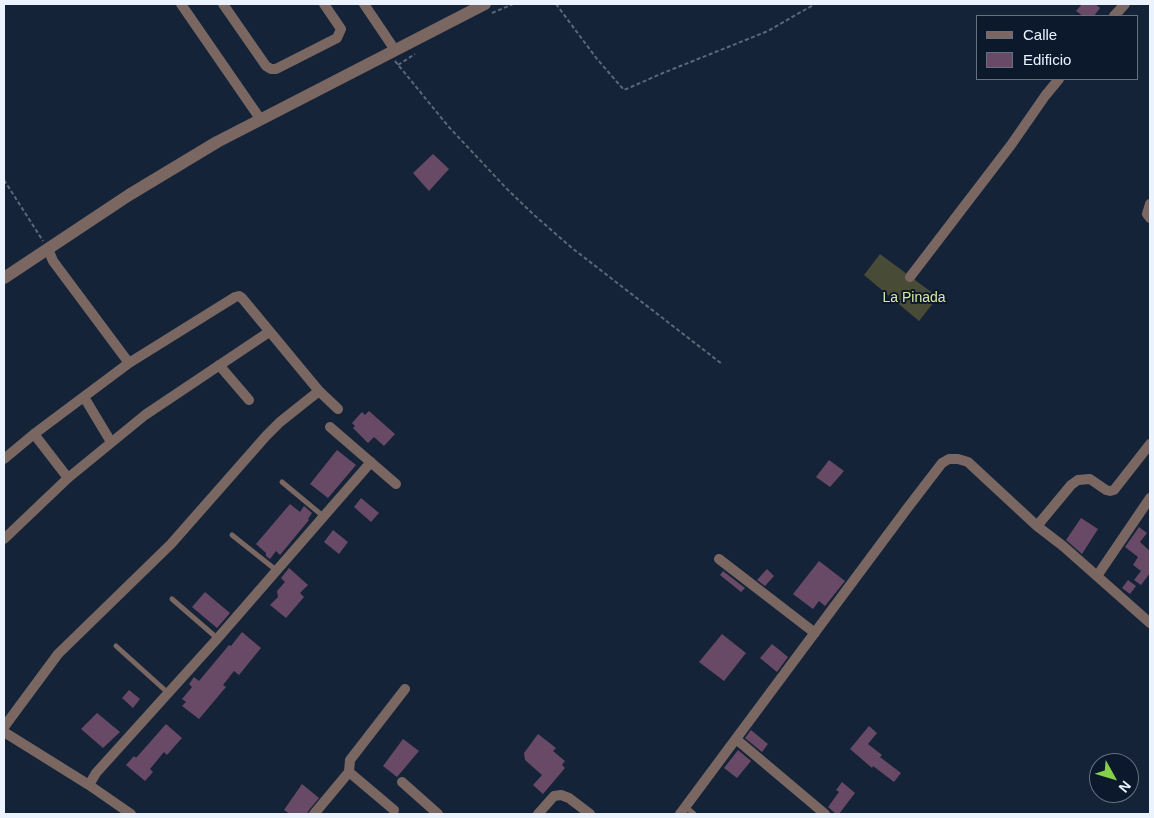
<!DOCTYPE html>
<html>
<head>
<meta charset="utf-8">
<style>
  body { margin:0 }
  #map { position:relative; width:1154px; height:818px; overflow:hidden; background:#152338; font-family:Arial,sans-serif }
  canvas { display:block }
  .frame { position:absolute; inset:0; border:5px solid #ebf3ff; pointer-events:none }
  .legend { position:absolute; left:976px; top:15px; width:162px; height:65px; box-sizing:border-box; background:#0c192d; border:1px solid #657081; margin:0; padding:6px 9px; list-style:none; font-size:15px; color:#ebf3ff }
  .legend li { display:flex; align-items:center; gap:10px; height:25px }
  .legend b { width:25px; border:1px solid #657081 }
  .north { position:absolute; left:1089px; top:753px; width:50px; height:50px; box-sizing:border-box; background:#0c192d; border:1px solid #657081; border-radius:50%; rotate:129deg; font-size:14px; font-weight:700; line-height:20px; text-align:center; color:#ebf3ff }
  .north::after { content:''; display:block; margin:auto; width:18px; height:22px; background:#86cf4b; clip-path:polygon(50% 0,100% 100%,50% 72%,0 100%) }
</style>
</head>
<body>
<div id="map">
<canvas width="1154" height="818"></canvas>
<div class="frame"></div>
<ul class="legend">
<li><b style="height:6px;background:#7a6761"></b>Calle</li>
<li><b style="height:14px;background:#684a66"></b>Edificio</li>
</ul>
<div class="north">N</div>
</div>
<script>
const c = document.querySelector('canvas').getContext('2d');
c.lineJoin = 'round';
function fillPath(path, color) {
  c.fillStyle = color;
  c.fill(path, 'evenodd');
}
function toPath(rows) {
  const path = new Path2D();
  for (const r of rows) {
    path.moveTo(r[0], r[1]);
    for (let i = 2; i < r.length; i += 2) path.lineTo(r[i], r[i + 1]);
  }
  return path;
}
function stroke(path, color, width, dash) {
  c.strokeStyle = color;
  c.lineWidth = width;
  c.lineCap = dash ? 'butt' : 'round';
  c.setLineDash(dash || []);
  c.stroke(path);
}
function write(font, color, halo, rows, align = 'center') {
  c.font = font + ' Arial,sans-serif';
  c.lineWidth = 4;
  c.setLineDash([]);
  c.textBaseline = 'middle';
  c.strokeStyle = halo;
  c.fillStyle = color;
  for (const [text, x, y, turn = 0] of rows) {
    c.save();
    c.translate(x, y);
    c.rotate((+turn || 0) * Math.PI / 180);
    c.textAlign = isNaN(turn) ? turn : align;
    if (halo) c.strokeText(text, 0, 0);
    c.fillText(text, 0, 0);
    c.restore();
  }
}
fillPath(toPath([
  [880,254,938,297,919,321,864,275]
]), '#484b36');
fillPath(toPath([
  [1082,4,1095,4,1100,8,1094,16,1083,16,1076,11],
  [433,154,449,169,429,191,413,173],
  [369,411,395,434,384,446,374,437,368,443,353,428,355,426,352,423,362,412,365,415],
  [337,450,356,465,328,498,310,484],
  [829,460,844,471,830,487,816,477],
  [361,498,379,513,371,522,354,507],
  [290,504,300,512,304,506,312,513,308,519,309,520,280,555,276,551,270,559,266,556,266,553,256,544],
  [1081,518,1098,529,1082,554,1066,540],
  [1139,527,1147,533,1140,542,1150,551,1150,573,1141,585,1134,580,1141,571,1133,565,1138,557,1125,547],
  [333,530,348,542,339,554,324,542],
  [819,561,845,581,825,606,819,601,813,609,793,594],
  [289,568,308,585,300,593,304,597,286,618,270,605,278,597,277,591,285,582,281,578],
  [767,569,774,576,765,586,757,580],
  [723,571,745,588,741,592,720,575],
  [1128,580,1136,586,1130,594,1122,588],
  [205,592,230,613,217,628,192,607],
  [242,632,261,648,239,675,234,671,223,685,226,687,199,719,182,706,186,702,182,699,192,687,189,684,194,677,199,681,229,645,231,646],
  [722,634,746,653,724,681,699,662],
  [772,644,788,657,777,672,760,658],
  [129,690,140,699,133,708,122,698],
  [97,713,120,732,103,748,81,729],
  [166,724,182,738,167,755,164,752,150,769,153,772,145,781,126,765,134,756,136,758],
  [869,726,877,733,868,744,882,755,880,757,901,773,894,782,873,766,872,768,850,749],
  [751,730,768,744,762,752,745,738],
  [538,734,556,748,553,751,565,761,562,765,565,768,543,794,533,785,542,775,525,760,524,753],
  [403,739,419,751,397,777,383,766],
  [738,750,751,761,737,778,724,768],
  [842,782,855,793,839,814,836,814,828,807,839,792,836,790],
  [302,784,319,798,309,810,307,814,290,814,284,810]
]), '#684a66');
stroke(toPath([
  [556,4,597,59,624,90,663,73,768,31,815,4],
  [492,13,513,4],
  [395,61,448,126,506,188,534,215,572,248,722,364],
  [398,65,415,54],
  [4,180,43,241]
]), '#5c687a', 2, [4, 2.5]);
stroke(toPath([
  [282,482,323,516],
  [232,535,276,570],
  [172,599,217,638],
  [116,646,167,692],
  [686,807,694,814]
]), '#7a6761', 5);
stroke(toPath([
  [181,4,261,120],
  [223,4,266,66,271,69,276,69,337,38,341,29,324,4],
  [364,4,395,50],
  [1114,16,1125,4],
  [1150,204,1147,214,1150,218],
  [48,249,53,261,129,363],
  [910,277,1011,145,1045,96,1059,79],
  [219,365,249,400],
  [84,397,111,442],
  [330,427,396,484],
  [34,434,68,478],
  [4,459,34,434,129,363,235,297,239,296,242,298,319,391,338,409],
  [1037,526,1071,485,1078,480,1090,479,1106,490,1110,491,1114,490,1150,444],
  [4,539,68,478,145,415,269,332],
  [719,559,815,633],
  [1097,576,1150,498],
  [4,727,58,654,171,544,266,436,280,422,319,391],
  [4,732,89,785,131,814],
  [736,739,825,814],
  [349,772,394,810],
  [402,782,438,814],
  [89,785,96,773,217,639,371,462],
  [314,814,349,772,350,760,405,689],
  [538,814,554,796,561,795,569,798,590,814],
  [680,814,906,510,942,463,949,459,958,459,968,462,1037,526,1063,546,1150,623]
]), '#7a6761', 10);
stroke(toPath([
  [4,278,129,195,217,142,485,4]
]), '#7a6761', 12);
write('14px', '#dde7a4', '#0c192d', [
  ["La Pinada",914,298]
]);
</script>
</body>
</html>
